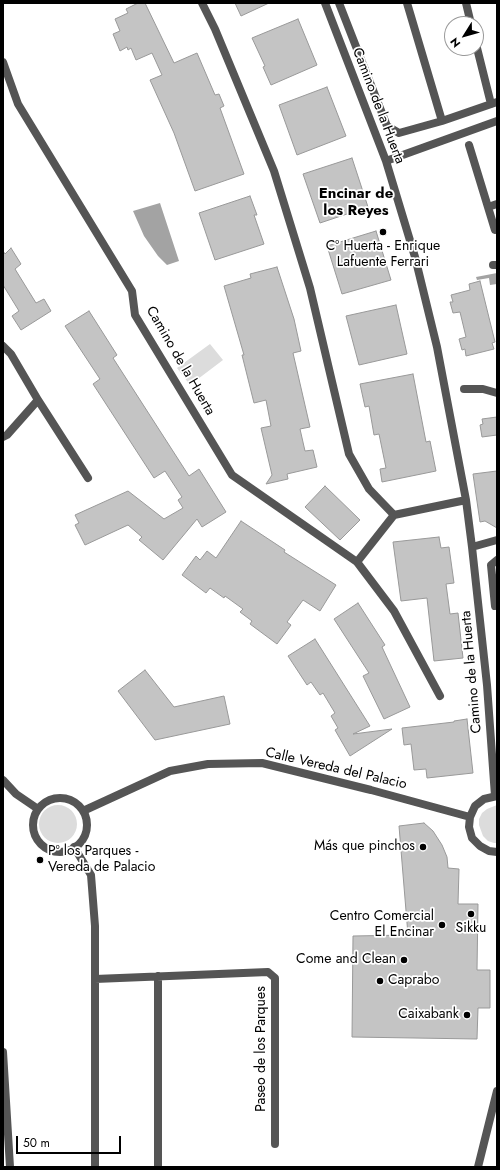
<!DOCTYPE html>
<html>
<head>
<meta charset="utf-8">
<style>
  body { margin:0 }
  #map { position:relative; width:500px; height:1170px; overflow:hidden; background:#fff; font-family:Jost,sans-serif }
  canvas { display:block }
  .frame { position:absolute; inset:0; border:4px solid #000; pointer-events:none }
  .north { position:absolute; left:444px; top:16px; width:40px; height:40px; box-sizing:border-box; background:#fff; border:1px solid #999; border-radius:50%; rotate:233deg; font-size:11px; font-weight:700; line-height:16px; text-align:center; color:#000 }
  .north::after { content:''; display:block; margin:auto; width:14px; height:18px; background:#000; clip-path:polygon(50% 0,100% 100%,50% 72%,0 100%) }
  .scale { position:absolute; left:16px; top:1136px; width:105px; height:18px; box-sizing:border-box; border:2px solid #000; border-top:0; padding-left:5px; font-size:12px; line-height:14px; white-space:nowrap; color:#000; -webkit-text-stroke:3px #fff; paint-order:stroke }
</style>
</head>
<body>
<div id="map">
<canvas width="500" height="1170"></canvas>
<div class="frame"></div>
<div class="north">N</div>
<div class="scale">50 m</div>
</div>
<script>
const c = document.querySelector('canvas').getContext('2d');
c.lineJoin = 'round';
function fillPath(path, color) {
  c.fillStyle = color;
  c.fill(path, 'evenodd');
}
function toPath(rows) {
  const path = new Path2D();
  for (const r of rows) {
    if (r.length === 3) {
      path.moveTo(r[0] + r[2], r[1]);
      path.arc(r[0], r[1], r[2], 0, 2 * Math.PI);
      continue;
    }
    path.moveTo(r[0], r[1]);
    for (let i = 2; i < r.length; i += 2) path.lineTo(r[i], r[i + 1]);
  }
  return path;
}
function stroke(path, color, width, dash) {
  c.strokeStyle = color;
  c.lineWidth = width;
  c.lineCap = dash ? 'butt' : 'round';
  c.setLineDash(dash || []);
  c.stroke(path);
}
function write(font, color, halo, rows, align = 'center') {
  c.font = font + ' Jost,sans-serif';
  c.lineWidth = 3.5;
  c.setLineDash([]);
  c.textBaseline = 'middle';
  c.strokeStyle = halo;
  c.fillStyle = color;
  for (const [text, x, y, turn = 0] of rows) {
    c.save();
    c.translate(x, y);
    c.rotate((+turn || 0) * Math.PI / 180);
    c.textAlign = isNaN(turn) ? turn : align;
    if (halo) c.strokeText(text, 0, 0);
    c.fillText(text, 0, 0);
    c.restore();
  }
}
fillPath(toPath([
  [210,344,223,360,190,385,177,368],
  [497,805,497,843,494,843,488,841,483,836,479,825,479,819,482,813,487,809],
  [58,824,19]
]), '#dcdcdc');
fillPath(toPath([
  [160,203,179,261,167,265,158,256,144,236,133,211],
  [497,273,497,284,490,285,489,278,477,280,476,277]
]), '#a3a3a3');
const building = toPath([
  [138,3,145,3,174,63,197,53,215,95,219,94,224,106,220,108,244,174,195,191,174,133,150,80,162,75,152,53,136,60,131,48,128,50,127,47,120,51,113,34,120,31,115,19,128,13,126,9,138,3],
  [235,3,269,3,241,16,235,3],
  [298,19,317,65,271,85,263,67,265,66,252,38,298,19],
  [327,87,346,136,297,155,279,105,327,87],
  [352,158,368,207,320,223,303,174,352,158],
  [250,196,257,215,254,215,264,244,215,260,199,213,250,196],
  [376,231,391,280,342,294,327,246,376,231],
  [11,248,21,264,15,269,36,303,44,299,51,311,21,330,12,316,19,311,3,285,3,251,5,254,11,248],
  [277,267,294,319,301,351,293,353,310,427,300,429,305,451,313,450,317,467,287,474,288,479,266,484,272,475,261,428,271,426,266,400,254,403,242,355,244,355,224,286,251,278,250,274,277,267],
  [480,281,495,342,492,343,494,349,466,356,465,349,462,350,459,339,466,337,460,312,453,313,450,302,453,302,451,295,470,290,469,284,480,281],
  [396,305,407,354,359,365,346,316,396,305],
  [89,311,117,355,113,358,189,476,199,469,226,512,202,527,197,519,163,560,139,540,142,537,128,525,85,545,75,525,79,523,75,515,128,491,164,519,183,508,178,500,182,497,165,471,154,478,93,384,100,379,65,326,89,311],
  [413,374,426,442,430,441,436,471,382,482,380,469,386,468,379,434,374,435,369,406,365,407,360,384,413,374],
  [497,417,497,435,482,437,480,425,483,424,482,419,497,417],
  [497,471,497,528,485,521,480,522,473,474,497,471],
  [325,486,360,520,340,540,305,507,325,486],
  [241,521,285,550,284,552,336,585,320,611,303,600,287,622,291,625,277,644,250,624,252,621,240,612,243,609,225,596,224,598,210,588,206,593,182,575,196,556,200,560,207,551,216,558,241,521],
  [439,537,441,548,449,547,454,583,446,584,450,614,458,613,463,658,434,661,427,598,401,601,393,542,439,537],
  [358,603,385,645,382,647,410,707,384,719,363,676,369,673,334,619,358,603],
  [315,639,370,726,353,734,392,729,350,756,335,730,338,728,331,716,335,713,323,693,320,695,311,682,307,685,288,656,315,639],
  [145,670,174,707,224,696,230,724,155,740,118,691,145,670],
  [467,719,473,773,427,778,426,769,414,770,411,744,404,745,402,728,454,722,454,721,467,719],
  [424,823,433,831,442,845,447,857,448,868,459,869,458,904,478,904,477,970,490,970,490,1008,478,1008,477,1039,352,1037,353,936,408,935,399,826,424,823]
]);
fillPath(building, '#c4c4c4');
stroke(building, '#999', 1);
stroke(toPath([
  [202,3,215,29,274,171,310,288,349,454,369,489,394,515,466,500],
  [325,3,386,161,415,257,437,347,466,500,472,547,487,685,495,796],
  [339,3,387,126,399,133,442,121,497,102],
  [407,3,442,121],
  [466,3,471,24],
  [476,44,491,104],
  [3,62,18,104,132,291,135,315,232,475,357,562,394,611,440,696],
  [469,145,495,230],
  [386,161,497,121],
  [488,207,497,204],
  [493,265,497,265],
  [3,346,11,354,38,400,7,435,3,437],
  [464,389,483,389,497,393],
  [38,400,88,478],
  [472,547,497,540],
  [357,562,394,515],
  [495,606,491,565,497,560],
  [3,780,16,794,38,809],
  [497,796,484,799,475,806,470,817,469,827,472,838,480,846,489,851,497,852],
  [60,825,27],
  [83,811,170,771,208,764,262,763,371,790,470,817],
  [74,847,91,875,95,926,95,1167],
  [95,979,268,972,275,978,275,1144],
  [3,1052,10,1167],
  [158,1167,158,976],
  [478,1167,497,1091]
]), '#555', 8);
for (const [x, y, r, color] of [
  [383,232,4,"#000"],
  [423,847,4,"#000"],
  [40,860,4,"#000"],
  [471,914,4,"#000"],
  [442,925,4,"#000"],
  [404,960,4,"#000"],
  [380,981,4,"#000"],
  [467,1015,4,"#000"]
]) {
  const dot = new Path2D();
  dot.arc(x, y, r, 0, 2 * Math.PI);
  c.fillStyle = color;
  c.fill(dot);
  stroke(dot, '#fff', 1.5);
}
write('14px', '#000', '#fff', [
  ["Camino de la Huerta",378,106,69],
  ["Camino de la Huerta",180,361,60],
  ["Camino de la Huerta",472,672,-95],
  ["Calle Vereda del Palacio",336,769,13],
  ["Paseo de los Parques",262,1049,-90]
]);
write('14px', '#000', '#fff', [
  ["Cº Huerta - Enrique",383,247,"center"],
  ["Lafuente Ferrari",383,263,"center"],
  ["Más que pinchos",415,847],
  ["Pº los Parques -",48,852,"left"],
  ["Vereda de Palacio",48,868,"left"],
  ["Centro Comercial",434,917],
  ["El Encinar",434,933],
  ["Sikku",471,929,"center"],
  ["Come and Clean",396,960],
  ["Caprabo",388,981,"left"],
  ["Caixabank",459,1015]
], 'right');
write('bold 15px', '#000', '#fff', [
  ["Encinar de",356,194],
  ["los Reyes",356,211]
]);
</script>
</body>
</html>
